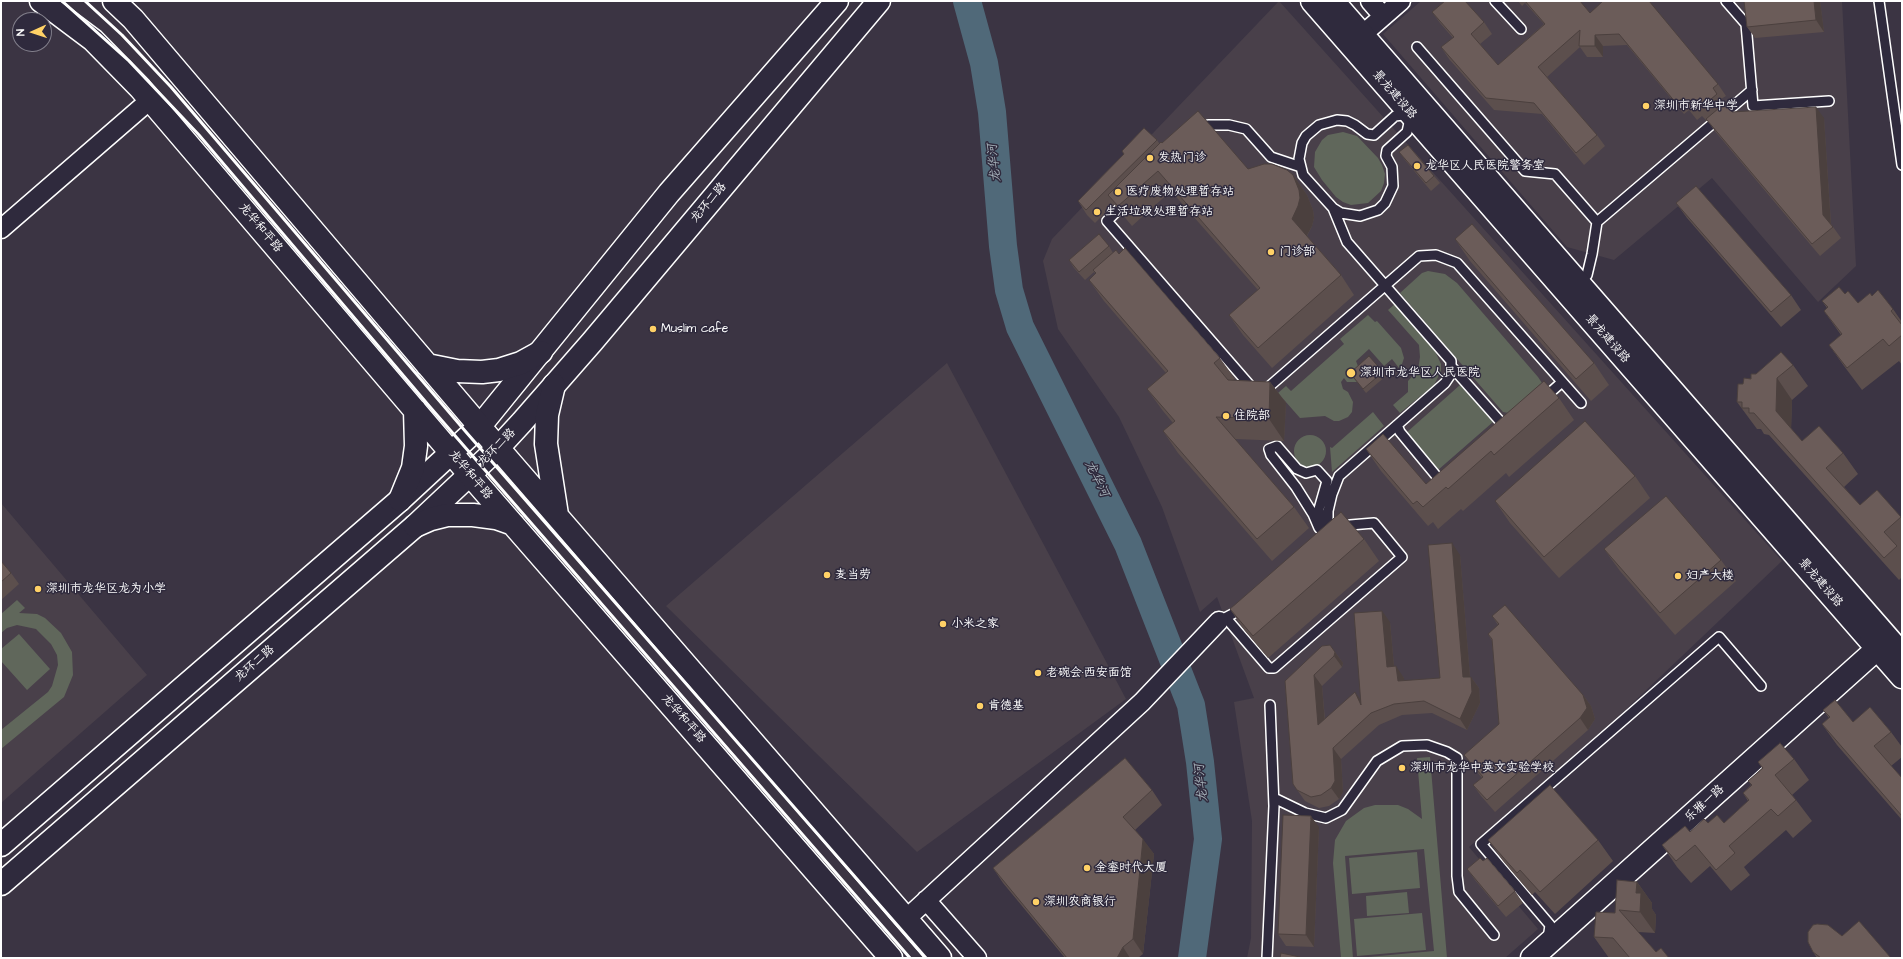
<!DOCTYPE html>
<html>
<head>
<meta charset="utf-8">
<style>
  body { margin:0 }
  #map { position:relative; width:1903px; height:959px; overflow:hidden; background:#3b3443; font-family:"Architects Daughter",sans-serif }
  canvas { display:block }
  .frame { position:absolute; inset:0; border:2px solid #fff; pointer-events:none }
  .north { position:absolute; left:12px; top:12px; width:40px; height:40px; box-sizing:border-box; background:#2f2a3d; border:1px solid #827f8b; border-radius:50%; rotate:267deg; font-size:11px; font-weight:700; line-height:16px; text-align:center; color:#fff }
  .north::after { content:''; display:block; margin:auto; width:14px; height:18px; background:#ffd166; clip-path:polygon(50% 0,100% 100%,50% 72%,0 100%) }
</style>
</head>
<body>
<div id="map">
<canvas width="1903" height="959"></canvas>
<div class="frame"></div>
<div class="north">N</div>
</div>
<script>
const c = document.querySelector('canvas').getContext('2d');
c.lineJoin = 'round';
function fillPath(path, color) {
  c.fillStyle = color;
  c.fill(path, 'evenodd');
}
function toPath(rows) {
  const path = new Path2D();
  for (const r of rows) {
    if (r.length === 3) {
      path.moveTo(r[0] + r[2], r[1]);
      path.arc(r[0], r[1], r[2], 0, 2 * Math.PI);
      continue;
    }
    path.moveTo(r[0], r[1]);
    for (let i = 2; i < r.length; i += 2) path.lineTo(r[i], r[i + 1]);
  }
  return path;
}
function stroke(path, color, width, dash) {
  c.strokeStyle = color;
  c.lineWidth = width;
  c.lineCap = dash ? 'butt' : 'round';
  c.setLineDash(dash || []);
  c.stroke(path);
}
function write(font, color, halo, rows, align = 'center') {
  c.font = font + ' "Architects Daughter","LXGW WenKai TC",sans-serif';
  c.lineWidth = 3;
  c.setLineDash([]);
  c.textBaseline = 'middle';
  c.strokeStyle = halo;
  c.fillStyle = color;
  for (const [text, x, y, turn = 0] of rows) {
    c.save();
    c.translate(x, y);
    c.rotate((+turn || 0) * Math.PI / 180);
    c.textAlign = isNaN(turn) ? turn : align;
    if (halo) c.strokeText(text, 0, 0);
    c.fillText(text, 0, 0);
    c.restore();
  }
}
fillPath(toPath([
  [1279,1,1782,561,1619,716,1469,847,1538,929,1505,958,1247,958,1251,938,1252,821,1234,702,1254,698,1217,597,1200,612,1162,507,1119,417,1058,329,1043,261,1052,239],
  [1421,1,1842,1,1856,266,1818,302,1712,178,1614,260,1567,247,1383,34],
  [947,363,1126,699,917,852,666,606],
  [1,503,147,675,1,803]
]), '#49404a');
fillPath(toPath([
  [1343,132,1357,136,1378,158,1382,165,1385,174,1384,183,1381,191,1368,203,1351,205,1343,202,1336,197,1322,180,1314,167,1315,152,1322,140,1328,135],
  [1428,271,1445,274,1457,283,1538,377,1542,383,1509,413,1503,412,1400,293,1422,273],
  [1395,304,1433,347,1441,364,1441,371,1434,385,1400,413,1393,405,1408,392,1408,381,1418,370,1420,357,1419,345,1388,310],
  [1368,315,1375,322,1377,321,1401,348,1404,358,1402,364,1399,368,1392,359,1384,366,1369,349,1356,361,1364,382,1347,382,1344,378,1341,382,1343,389,1348,392,1353,402,1352,412,1348,417,1339,421,1334,421,1325,416,1300,418,1278,393,1286,386,1291,391,1344,344,1340,339],
  [1460,385,1493,422,1438,470,1406,433],
  [1373,412,1384,426,1332,472,1330,447,1332,448],
  [1310,451,16],
  [17,600,25,608,19,613,37,614,45,618,61,633,72,652,73,675,64,697,1,749,1,730,48,692,52,686,58,665,57,655,51,644,36,629,17,625,7,628,1,633,1,614],
  [19,634,50,669,27,690,1,661,1,649],
  [1430,757,1447,958,1357,958,1434,951,1424,849,1345,856,1353,958,1341,958,1333,863,1335,840,1346,821,1364,808,1375,805,1398,805,1408,809,1422,819,1417,758],
  [1417,852,1420,888,1352,894,1349,858],
  [1407,892,1409,913,1367,916,1366,896],
  [1422,913,1426,950,1357,956,1354,919]
]), '#60675b');
stroke(toPath([
  [967,1,984,63,992,112,1003,246,1009,290,1020,327,1128,544,1191,705,1200,762,1208,839,1192,958]
]), '#506979', 28);
const lane = toPath([
  [1495,1,1521,29],
  [1726,1,1746,24,1753,106,1829,101],
  [1879,1,1902,165],
  [1417,47,1525,171,1555,174,1597,222,1592,254,1587,275,1579,283],
  [1411,114,1407,132,1387,150,1386,156,1392,167,1393,186,1385,203,1378,210,1360,216,1341,213,1333,208,1303,175,1299,159,1302,143,1306,136,1319,125,1337,120,1347,121,1355,125,1367,134,1374,135,1395,116,1411,114],
  [1200,128,1208,125,1229,125,1246,129,1271,157,1301,167],
  [1127,201,1107,221,1253,389],
  [1597,222,1752,90],
  [1451,366,1506,428],
  [1264,391,1419,256,1436,255,1457,263,1581,403],
  [1544,398,1562,382],
  [1397,425,1400,432,1443,484],
  [1277,446,1297,469,1306,473,1317,470,1327,481,1319,509,1319,528,1313,514,1296,487,1271,455,1269,449,1277,446],
  [1328,534,1328,511,1332,494,1339,476,1445,383,1451,374,1451,361,1347,242,1333,208],
  [1226,618,1269,668,1274,668,1402,557,1374,523,1350,525,1342,528],
  [1219,621,1242,609],
  [1274,798,1305,813,1326,818,1342,810,1377,761,1402,746,1427,745,1447,752,1457,758,1457,876,1459,892,1494,935],
  [1548,939,1550,925,1481,844,1719,637,1761,686],
  [1267,958,1274,806,1270,705]
]);
const street = toPath([
  [1370,1,1383,16],
  [1362,35,1401,1],
  [1,229,150,100],
  [926,900,977,958],
  [906,919,1142,702,1219,621]
]);
const secondary = toPath([
  [1312,1,1902,677],
  [1333,1,1902,654],
  [1,845,400,500,480,426,669,193,837,1],
  [1,884,415,526,498,448,522,422,592,342,879,1],
  [1532,958,1877,649]
]);
const primary = toPath([
  [41,1,93,40,140,88,470,475,891,958],
  [114,1,133,19,498,448,940,958],
  [427,365,457,371,482,372,499,370,521,363,541,352],
  [554,385,547,415,546,444,557,515],
  [400,500,413,468,416,446,415,410],
  [415,526,431,519,447,515,473,515,496,518,513,524]
]);
stroke(lane, '#fff', 12);
stroke(street, '#fff', 21);
stroke(secondary, '#fff', 25);
stroke(primary, '#fff', 25);
stroke(lane, '#2f2a3d', 9);
stroke(street, '#2f2a3d', 18);
stroke(secondary, '#2f2a3d', 22);
stroke(primary, '#2f2a3d', 22);
stroke(toPath([
  [62,1,129,61,199,135,430,407,910,958],
  [85,1,122,35,171,87,466,432,926,958]
]), '#fff', 3);
fillPath(toPath([
  [1518,1,1580,1,1590,13,1718,84,1726,96,1721,99,1724,104,1732,112,1824,118,1831,224,1841,238,1820,256,1714,130,1707,120,1707,121,1702,116,1697,120,1689,110,1684,114,1627,45,1603,46,1603,57,1587,57,1580,47,1547,77,1597,135,1605,146,1584,165,1542,114,1494,110,1449,59,1441,47,1453,38,1440,23,1432,12,1484,22,1492,34,1480,44,1498,65,1544,24,1525,3,1522,6],
  [1744,1,1820,1,1824,32,1755,38,1747,27],
  [1157,140,1159,143,1162,143,1248,169,1293,175,1307,195,1313,210,1314,218,1312,226,1307,236,1341,275,1354,295,1272,368,1243,335,1229,315,1258,290,1171,191,1132,226,1122,214,1114,204,1095,223,1087,215,1078,201,1124,154,1122,151],
  [1399,152,1434,176,1440,183,1431,191,1405,160],
  [1676,203,1791,295,1801,310,1781,327,1687,218],
  [1455,239,1594,363,1609,385,1591,401,1470,261],
  [1109,246,1113,253,1220,358,1235,379,1233,380,1270,382,1286,403,1284,441,1235,439,1294,507,1309,528,1272,561,1178,453,1163,431,1173,423,1163,411,1147,389,1166,373,1104,301,1089,280,1096,274,1094,272,1085,280,1074,268,1069,260],
  [1845,294,1858,303,1872,296,1893,309,1902,322,1902,365,1899,361,1862,390,1844,366,1829,345,1841,335,1824,311,1827,308,1822,301],
  [1793,365,1808,386,1792,400,1791,429,1802,441,1843,453,1858,474,1844,487,1860,505,1901,517,1902,519,1902,551,1901,552,1902,554,1902,577,1899,580,1769,435,1764,434,1761,429,1757,429,1737,402,1743,384,1756,374],
  [1383,372,1386,376,1366,393,1350,373],
  [1559,398,1574,420,1509,477,1506,473,1463,511,1461,509,1438,529,1433,522,1428,526,1381,471,1366,449,1426,484],
  [1635,476,1650,498,1559,578,1510,523,1495,501],
  [1364,539,1379,561,1268,658,1245,631,1230,609],
  [1604,549,1721,560,1736,581,1675,635,1620,571],
  [1460,555,1470,677,1471,677,1479,688,1480,703,1467,730,1432,713,1402,715,1379,725,1341,759,1343,792,1339,799,1329,806,1319,808,1305,801,1293,784,1285,681,1335,652,1343,663,1342,667,1322,686,1325,719,1361,701,1390,622,1394,666,1404,678,1404,681,1440,678],
  [1,561,11,573,19,584,1,600],
  [1492,616,1583,695,1591,706,1595,719,1588,730,1495,812,1481,796,1473,785,1482,778,1472,766,1464,755,1499,724,1492,641,1488,634,1498,625],
  [1823,710,1853,722,1891,732,1902,747,1902,757,1891,766,1902,778,1902,820,1837,745,1822,724,1829,718],
  [1794,759,1809,780,1792,795,1796,800,1812,821,1793,838,1786,830,1744,867,1750,875,1731,891,1710,866,1691,883,1677,867,1662,845,1708,823,1724,823,1748,801,1743,793,1751,785,1748,781,1762,768,1758,762],
  [1152,790,1162,805,1135,830,1154,854,1143,954,1138,958,1065,958,1003,883,993,868],
  [1319,827,1314,947,1286,946,1278,934],
  [1488,840,1598,840,1613,861,1555,914,1535,892,1532,895,1503,861],
  [1483,861,1515,891,1523,903,1506,917,1475,880,1467,869],
  [1637,882,1652,903,1652,909,1656,915,1655,933,1638,932,1656,952,1669,958,1609,958,1594,937,1615,913],
  [1842,936,1891,958,1817,958,1813,952]
]), '#5c4f4d');
fillPath(toPath([
  [1814,1,1820,1,1824,32,1816,20],
  [1595,35,1603,46,1603,57,1595,46],
  [1816,107,1824,118,1831,226,1823,215],
  [1293,175,1307,195,1313,210,1314,218,1312,226,1305,239,1292,219],
  [1777,378,1792,400,1791,433,1776,411],
  [1270,382,1286,403,1284,441,1269,419],
  [1452,543,1460,555,1471,689,1463,677],
  [1382,611,1390,622,1395,678,1387,667],
  [1335,652,1343,663,1342,667,1334,656],
  [1396,666,1404,678,1405,692,1398,681],
  [1314,675,1322,686,1326,736,1318,725],
  [1471,677,1479,688,1480,703,1467,730,1460,719],
  [1355,692,1363,703,1369,716,1361,705],
  [1583,695,1591,706,1595,719,1588,730,1580,718],
  [1333,748,1341,759,1343,792,1339,799,1331,788],
  [1311,816,1319,827,1314,947,1306,935],
  [1143,839,1154,854,1143,954,1133,939],
  [1637,882,1652,903,1652,909,1656,915,1655,933,1640,912,1636,893],
  [1123,947,1130,958,1117,958]
]), '#4b403e');
const building = toPath([
  [1445,1,1465,1,1484,22,1471,34,1498,65,1545,24,1525,1,1580,1,1590,13,1603,1,1649,1,1718,84,1713,88,1717,94,1699,109,1695,104,1689,109,1681,99,1676,103,1619,34,1595,35,1595,46,1579,46,1580,30,1538,67,1597,135,1576,153,1534,103,1486,98,1441,47,1454,37,1432,12,1445,1],
  [1744,1,1814,1,1816,20,1747,27,1744,1],
  [1725,103,1732,112,1816,107,1823,215,1833,227,1812,244,1706,119,1725,103],
  [1198,111,1248,169,1264,164,1272,164,1287,170,1293,175,1299,190,1300,198,1298,206,1292,219,1341,275,1258,348,1229,315,1260,288,1158,171,1118,206,1108,195,1161,142,1162,143,1198,111],
  [1144,128,1157,140,1086,210,1078,201,1124,154,1122,151,1144,128],
  [1408,145,1434,176,1426,183,1399,152,1408,145],
  [1696,186,1791,295,1771,312,1676,203,1696,186],
  [1472,224,1594,363,1576,379,1455,239,1472,224],
  [1099,234,1109,246,1079,272,1069,260,1099,234],
  [1125,248,1220,358,1214,363,1228,380,1270,382,1269,419,1216,417,1294,507,1257,539,1163,431,1175,421,1147,389,1168,371,1089,280,1096,273,1093,270,1116,250,1119,254,1125,248],
  [1839,287,1845,294,1848,291,1858,303,1870,293,1872,296,1878,290,1893,309,1891,311,1902,325,1902,335,1889,346,1883,339,1847,368,1829,345,1842,334,1824,311,1828,307,1822,301,1839,287],
  [1781,352,1793,365,1777,378,1776,411,1802,441,1819,426,1843,453,1826,468,1860,505,1877,490,1901,517,1884,532,1897,546,1884,558,1754,413,1749,413,1749,408,1742,408,1742,402,1737,402,1738,384,1743,384,1744,378,1751,379,1751,374,1756,374,1781,352],
  [1369,356,1383,372,1363,389,1350,373,1369,356],
  [1544,381,1559,398,1494,455,1491,451,1448,489,1446,487,1423,507,1417,501,1413,504,1366,449,1383,434,1426,484,1544,381],
  [1585,421,1635,476,1544,557,1495,501,1585,421],
  [1666,496,1721,560,1660,613,1604,549,1666,496],
  [1341,512,1364,539,1253,636,1230,609,1341,512],
  [1452,543,1463,677,1471,677,1472,692,1460,719,1424,701,1394,704,1371,713,1333,748,1335,781,1331,788,1321,795,1311,797,1297,790,1293,784,1285,681,1322,646,1330,645,1335,652,1334,656,1314,675,1318,725,1355,692,1361,705,1354,613,1382,611,1387,667,1396,666,1398,681,1440,678,1428,545,1452,543],
  [1,561,11,573,1,582,1,561],
  [1505,605,1583,695,1587,708,1580,718,1487,800,1473,785,1483,777,1464,755,1499,724,1492,639,1488,634,1499,624,1492,616,1505,605],
  [1835,700,1853,722,1870,707,1891,732,1874,746,1902,778,1902,816,1822,724,1830,717,1823,710,1835,700],
  [1780,743,1794,759,1775,775,1796,800,1778,816,1771,809,1729,846,1735,853,1716,870,1695,845,1676,861,1662,845,1685,826,1690,832,1704,819,1708,823,1717,815,1724,823,1749,800,1743,793,1752,785,1748,781,1763,768,1758,762,1780,743],
  [1125,758,1152,790,1123,817,1143,839,1133,939,1123,947,1117,958,1067,958,993,868,1125,758],
  [1550,785,1598,840,1540,892,1520,870,1517,873,1488,840,1550,785],
  [1283,815,1311,816,1306,935,1278,934,1283,815],
  [1480,858,1483,861,1487,858,1515,891,1498,906,1467,869,1480,858],
  [1617,880,1637,882,1636,893,1641,893,1640,912,1619,910,1656,952,1661,948,1669,958,1630,958,1613,938,1594,937,1596,912,1615,913,1617,880],
  [1859,921,1891,958,1821,958,1813,952,1808,942,1808,932,1813,925,1817,924,1828,925,1842,936,1859,921],
  [1281,953,1300,957,1300,958,1280,958,1281,953]
]);
fillPath(building, '#6b5c59');
stroke(building, '#4b403e', 1);
for (const [x, y, r, color] of [
  [1646,106,4,"#ffd166"],
  [1150,158,4,"#ffd166"],
  [1417,166,4,"#ffd166"],
  [1118,192,4,"#ffd166"],
  [1097,212,4,"#ffd166"],
  [1271,252,4,"#ffd166"],
  [653,329,4,"#ffd166"],
  [1351,373,5,"#ffd166"],
  [1226,416,4,"#ffd166"],
  [827,575,4,"#ffd166"],
  [1678,576,4,"#ffd166"],
  [38,589,4,"#ffd166"],
  [943,624,4,"#ffd166"],
  [1038,673,4,"#ffd166"],
  [980,706,4,"#ffd166"],
  [1402,768,4,"#ffd166"],
  [1087,868,4,"#ffd166"],
  [1036,902,4,"#ffd166"]
]) {
  const dot = new Path2D();
  dot.arc(x, y, r, 0, 2 * Math.PI);
  c.fillStyle = color;
  c.fill(dot);
  stroke(dot, '#2f2a3d', 1.5);
}
write('12px', '#fff', '#2f2a3d', [
  ["景龙建设路",1394,95,49],
  ["龙环二路",709,203,-50],
  ["龙华和平路",260,228,50],
  ["景龙建设路",1607,339,49],
  ["龙环二路",497,448,-45],
  ["龙华和平路",470,475,50],
  ["景龙建设路",1820,583,49],
  ["龙环二路",255,664,-41],
  ["龙华和平路",683,719,49],
  ["乐雅一路",1705,804,-42]
]);
write('12px', '#fff', '#2f2a3d', [
  ["深圳市新华中学",1654,106],
  ["发热门诊",1158,158],
  ["龙华区人民医院警务室",1425,166],
  ["医疗废物处理暂存站",1126,192],
  ["生活垃圾处理暂存站",1105,212],
  ["门诊部",1279,252],
  ["Muslim cafe",661,329],
  ["深圳市龙华区人民医院",1360,373],
  ["住院部",1234,416],
  ["麦当劳",835,575],
  ["妇产大楼",1686,576],
  ["深圳市龙华区龙为小学",46,589],
  ["小米之家",951,624],
  ["老碗会·西安面馆",1046,673],
  ["肯德基",988,706],
  ["深圳市龙华中英文实验学校",1410,768],
  ["金銮时代大厦",1095,868],
  ["深圳农商银行",1044,902]
], 'left');
write('italic 13px', '#a8b4bc', '#2f2a3d', [
  ["龙华河",995,163,-96],
  ["龙华河",1096,479,64],
  ["龙华河",1202,783,-96]
]);
</script>
</body>
</html>
